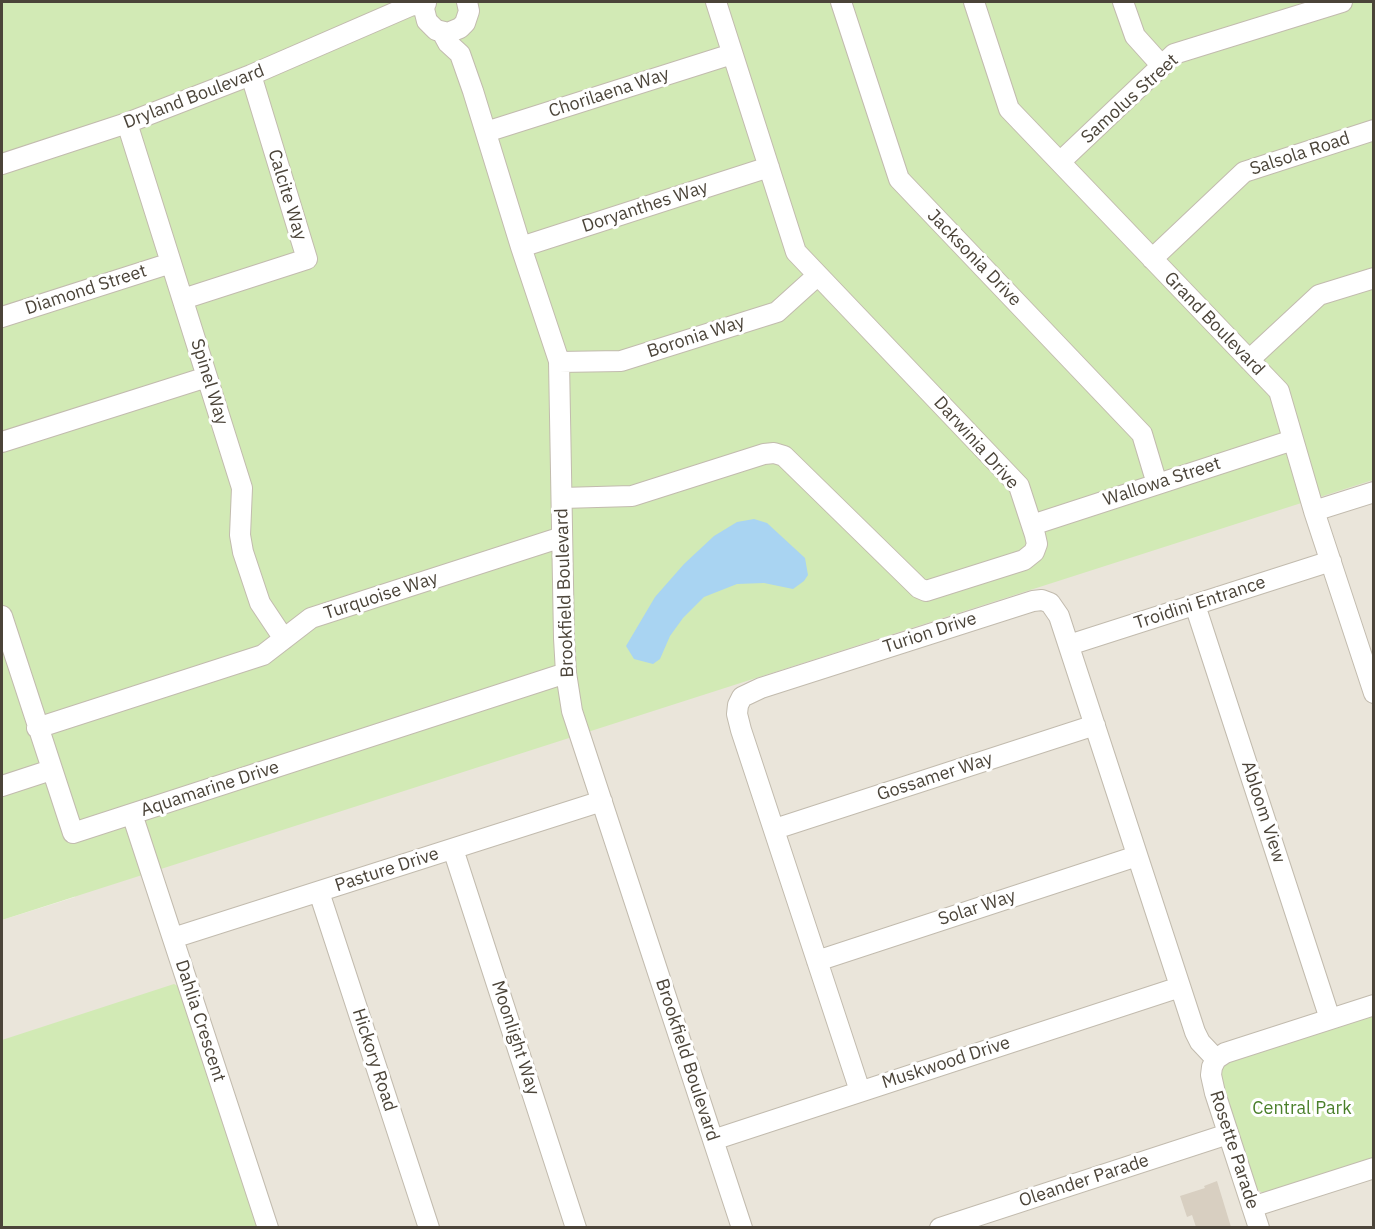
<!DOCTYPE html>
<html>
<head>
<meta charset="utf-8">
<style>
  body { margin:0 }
  #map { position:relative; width:1375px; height:1229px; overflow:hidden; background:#f6f3ec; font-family:"IBM Plex Sans",sans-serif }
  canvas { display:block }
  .frame { position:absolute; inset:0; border:3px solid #4b4439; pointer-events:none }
</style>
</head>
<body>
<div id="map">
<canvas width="1375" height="1229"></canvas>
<div class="frame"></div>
</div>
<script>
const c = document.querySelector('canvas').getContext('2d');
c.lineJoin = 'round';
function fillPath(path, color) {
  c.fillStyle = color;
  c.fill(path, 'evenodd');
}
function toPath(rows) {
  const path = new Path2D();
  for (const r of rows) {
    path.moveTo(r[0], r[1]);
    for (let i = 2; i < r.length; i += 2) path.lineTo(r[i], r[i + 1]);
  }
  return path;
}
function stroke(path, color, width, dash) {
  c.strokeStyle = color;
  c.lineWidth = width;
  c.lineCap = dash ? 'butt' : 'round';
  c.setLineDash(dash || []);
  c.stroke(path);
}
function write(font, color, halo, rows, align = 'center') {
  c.font = font + ' "IBM Plex Sans",sans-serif';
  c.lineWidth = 6;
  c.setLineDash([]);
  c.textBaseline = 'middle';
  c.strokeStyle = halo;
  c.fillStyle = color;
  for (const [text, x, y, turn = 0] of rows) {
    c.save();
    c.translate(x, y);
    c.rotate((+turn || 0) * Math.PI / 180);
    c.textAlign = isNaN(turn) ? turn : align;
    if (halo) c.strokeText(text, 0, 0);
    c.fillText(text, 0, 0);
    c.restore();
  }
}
fillPath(toPath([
  [1373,2,1373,1227,2,1227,2,920,75,897,2,137]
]), '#eae5da');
fillPath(toPath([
  [2,2,1373,2,1373,480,2,920],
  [174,984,181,988,258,1227,2,1227,2,1040],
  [1373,1012,1373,1160,1265,1193,1261,1192,1254,1186,1218,1074,1225,1062]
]), '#d2eab5');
fillPath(toPath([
  [754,519,767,523,805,558,808,575,804,581,793,589,764,583,737,584,704,597,683,618,670,636,660,659,653,664,634,659,626,646,655,597,684,564,714,536,737,522]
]), '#a9d4f2');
fillPath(toPath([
  [1217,1181,1231,1227,1196,1227,1192,1215,1187,1217,1180,1196,1205,1188,1204,1186]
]), '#d8cfc1');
const minor = toPath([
  [426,2,424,9,427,21,436,30,448,33,460,28,465,23,469,11,467,2],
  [841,2,899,179,1142,434,1157,484],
  [974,2,1009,109,1279,391,1314,511,1374,693],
  [1123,2,1135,36,1162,66],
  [442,32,448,43,460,54,473,91,521,247,559,361,564,638,566,673,572,711,742,1228],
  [127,123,242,488,240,535,243,552,260,603,284,639],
  [486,132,732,54],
  [1060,162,1174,54,1342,2],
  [2,164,127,123,251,75,410,6,426,3],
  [521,247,769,167],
  [1152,259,1244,172,1374,130],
  [183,299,307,259,251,75],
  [2,317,171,263],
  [1249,360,1319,295,1374,278],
  [559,362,621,361,777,312,818,275],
  [2,442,207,377],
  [562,498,632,496,764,454,774,453,784,456,919,588,926,591,1024,560,1034,552,1037,544,1035,535,1019,486,796,252,716,2],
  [1314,511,1374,492],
  [1032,525,1293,440],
  [1195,605,1330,1019],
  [2,616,73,833,566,673],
  [1069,645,1331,561],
  [37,728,263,655,311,618,562,537],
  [2,786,51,770],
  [132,814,268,1228],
  [775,829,1095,725],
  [453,849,576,1228],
  [319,892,429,1228],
  [173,938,602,801],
  [817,961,1137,856],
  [860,1091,741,730,737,714,738,705,742,697,761,688,1033,601,1042,600,1050,603,1059,616,1195,1032,1200,1042,1216,1059],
  [713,1140,1180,987],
  [1252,1207,1374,1168],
  [940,1228,1228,1134],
  [1259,1228,1215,1093,1211,1075,1212,1067,1216,1059,1225,1053,1374,1005]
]);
stroke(minor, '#c2bbae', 22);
stroke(minor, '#fff', 20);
write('18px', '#4b4439', '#fff', [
  ["Chorilaena Way",609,93,-18],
  ["Dryland Boulevard",194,97,-21],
  ["Samolus Street",1130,99,-42],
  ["Salsola Road",1300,154,-18],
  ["Calcite Way",287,195,73],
  ["Doryanthes Way",645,207,-18],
  ["Jacksonia Drive",974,258,46],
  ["Diamond Street",86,290,-18],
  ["Grand Boulevard",1214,324,46],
  ["Boronia Way",696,337,-18],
  ["Spinel Way",209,382,73],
  ["Darwinia Drive",976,443,48],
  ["Wallowa Street",1162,482,-18],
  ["Brookfield Boulevard",565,593,-92],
  ["Turquoise Way",381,596,-18],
  ["Troidini Entrance",1200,603,-18],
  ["Turion Drive",930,633,-18],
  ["Gossamer Way",935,777,-18],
  ["Aquamarine Drive",210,789,-18],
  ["Abloom View",1263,812,72],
  ["Pasture Drive",387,870,-18],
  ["Solar Way",977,908,-18],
  ["Dahlia Crescent",200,1021,72],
  ["Moonlight Way",515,1038,72],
  ["Hickory Road",374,1060,72],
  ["Brookfield Boulevard",687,1060,72],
  ["Muskwood Drive",946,1063,-18],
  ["Rosette Parade",1234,1150,72],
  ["Oleander Parade",1084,1181,-18]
]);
write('18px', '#4a7f2a', '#fff', [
  ["Central Park",1302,1109]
]);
</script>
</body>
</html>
